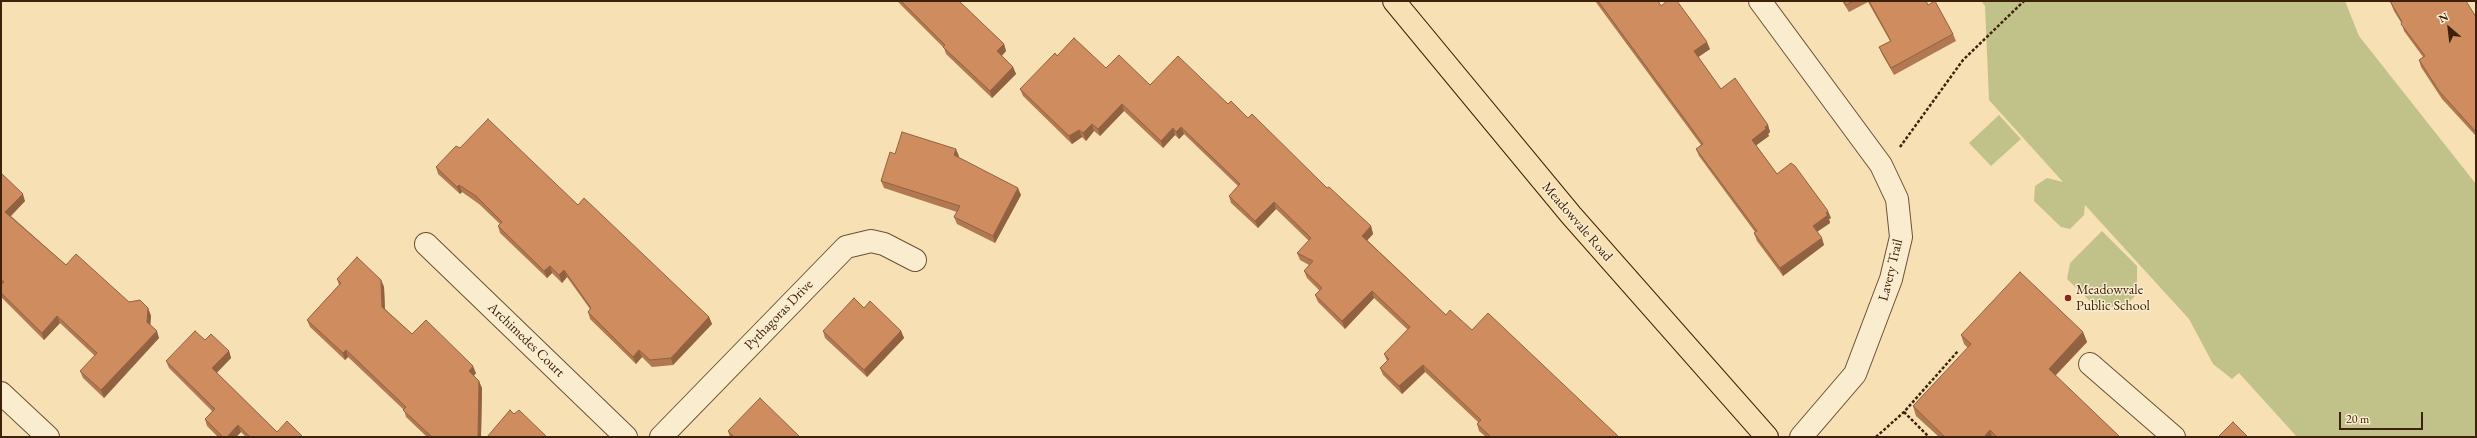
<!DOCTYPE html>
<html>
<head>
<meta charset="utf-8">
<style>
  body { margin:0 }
  #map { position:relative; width:2477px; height:438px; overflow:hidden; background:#f7e1b4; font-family:"EB Garamond",serif }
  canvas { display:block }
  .frame { position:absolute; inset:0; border:2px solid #3d210b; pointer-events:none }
  .north { position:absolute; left:2429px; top:8px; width:40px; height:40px; -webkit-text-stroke:3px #faecce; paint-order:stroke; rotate:332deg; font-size:11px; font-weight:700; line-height:16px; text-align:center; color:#3d210b }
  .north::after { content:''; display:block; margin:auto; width:14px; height:18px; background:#3d210b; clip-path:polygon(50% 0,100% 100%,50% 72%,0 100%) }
  .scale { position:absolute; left:2339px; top:412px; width:84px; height:18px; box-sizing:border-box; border:2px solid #3d210b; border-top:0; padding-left:5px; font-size:12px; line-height:14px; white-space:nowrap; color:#3d210b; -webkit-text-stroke:3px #faecce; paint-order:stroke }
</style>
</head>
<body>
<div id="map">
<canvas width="2477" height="438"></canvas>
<div class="frame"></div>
<div class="north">N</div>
<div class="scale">20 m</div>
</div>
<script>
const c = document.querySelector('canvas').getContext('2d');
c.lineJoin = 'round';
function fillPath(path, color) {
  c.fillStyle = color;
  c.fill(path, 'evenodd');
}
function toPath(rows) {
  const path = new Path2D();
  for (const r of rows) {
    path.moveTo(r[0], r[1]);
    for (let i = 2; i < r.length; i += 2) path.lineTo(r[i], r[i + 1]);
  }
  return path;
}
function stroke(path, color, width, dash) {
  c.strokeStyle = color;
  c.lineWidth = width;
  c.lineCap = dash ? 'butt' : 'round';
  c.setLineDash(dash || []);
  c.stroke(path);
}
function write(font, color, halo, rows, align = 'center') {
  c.font = font + ' "EB Garamond",serif';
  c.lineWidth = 3;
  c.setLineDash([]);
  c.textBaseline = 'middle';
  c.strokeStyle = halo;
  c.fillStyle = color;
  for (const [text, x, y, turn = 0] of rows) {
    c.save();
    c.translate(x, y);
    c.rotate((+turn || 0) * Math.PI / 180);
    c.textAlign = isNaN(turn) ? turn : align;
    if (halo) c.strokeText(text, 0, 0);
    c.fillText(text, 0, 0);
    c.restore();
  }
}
fillPath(toPath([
  [1981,1,2345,1,2359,36,2476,184,2476,437,2297,437,2239,373,2232,379,2213,364,2189,319,2085,205,2084,215,2070,229,2061,227,2034,201,2035,186,2047,178,2063,182,1989,100,1985,6],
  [1999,115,2021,139,1991,166,1969,143],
  [2102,231,2137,266,2137,294,2124,307,2096,307,2067,279,2070,263]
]), '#c1c28a');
const minor = toPath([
  [1760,1,1881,165,1897,199,1901,237,1891,279,1855,374,1801,437],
  [426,244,626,437],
  [2090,364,2174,437],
  [1,393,48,437],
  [661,437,846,247,871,241,884,244,915,260]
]);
const major = toPath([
  [1394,1,1571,215,1767,437]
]);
stroke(minor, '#6c5135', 24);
stroke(major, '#3d210b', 24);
stroke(toPath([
  [1900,147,1963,60,2024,1],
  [1904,412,1929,437],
  [1876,437,1904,412,1958,351]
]), '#3d210b', 2.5, [3, 2]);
stroke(minor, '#faecce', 22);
stroke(major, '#f7e1b4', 22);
fillPath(toPath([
  [897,1,959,1,1004,44,1006,51,1002,56,1013,67,1016,74,992,98,946,54,944,48],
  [1595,1,1658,1,1661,6,1710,49,1698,57,1721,89,1768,125,1770,132,1768,134,1769,136,1756,145,1777,174,1831,218,1829,219,1830,223,1817,232,1824,245,1783,276,1757,241,1754,233,1755,232,1699,156,1696,149,1701,145],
  [1842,1,1926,1,1928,5,1953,34,1956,41,1894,75,1882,54,1879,47,1890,41,1868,2,1849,12],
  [2390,1,2476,17,2476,136,2442,99,2421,67,2419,60,2423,57,2404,31,2402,24,2394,11],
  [1057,56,1106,68,1150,85,1228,104,1248,118,1371,226,1373,234,1367,240,1446,315,1472,330,1619,437,1486,437,1479,431,1477,424,1478,422,1425,372,1402,394,1383,375,1380,368,1387,361,1384,354,1408,330,1374,298,1345,329,1318,302,1315,295,1320,291,1307,278,1304,271,1309,265,1300,260,1297,253,1309,241,1276,209,1258,228,1231,203,1229,196,1238,186,1184,134,1179,139,1175,135,1163,148,1124,111,1100,136,1094,131,1086,141,1082,137,1072,144,1023,96,1020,89],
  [460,148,578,205,709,317,712,324,673,365,652,367,642,357,636,364,590,319,588,312,590,309,567,277,562,283,552,273,547,278,500,233,498,226,500,224,479,204,462,192,460,194,438,174,436,167],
  [895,154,959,156,958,157,1021,195,995,243,957,224,954,217,957,212,884,188,881,181],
  [1,173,25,201,11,216,66,265,129,302,148,308,151,316,150,324,159,338,104,398,83,378,80,371,95,356,60,323,44,340,1,297],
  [337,279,381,280,384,287,385,309,412,334,476,373,474,376,482,388,481,437,427,437,406,417,404,410,348,357,345,360,310,327,307,320,339,285],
  [823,331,901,331,904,338,867,377,825,338],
  [2083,332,2087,342,2055,376,2120,437,1939,437,1916,416,1913,406,1968,348,1964,344,1961,335],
  [229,351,231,358,217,373,277,432,303,437,246,437,241,432,236,437,218,437,207,426,205,419,212,411,169,368,166,361],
  [728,431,800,437,730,437]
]), '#b17852');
fillPath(toPath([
  [1707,42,1710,49,1697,58,1694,51],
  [1004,44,1006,51,999,58,997,51],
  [1013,67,1016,74,992,98,990,91],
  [1122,104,1124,111,1100,136,1098,129],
  [1092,124,1094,131,1086,141,1083,133],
  [1768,125,1770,132,1768,134,1769,136,1754,147,1752,140],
  [1181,127,1184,134,1179,139,1176,132],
  [1173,128,1175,135,1163,148,1161,141],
  [1079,130,1082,137,1072,144,1069,136],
  [956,149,959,156,957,162,954,155],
  [459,185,462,192,460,194,457,187],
  [1018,188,1021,195,995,243,993,236],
  [23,194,25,201,8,219,5,212],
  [1274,202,1276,209,1258,228,1255,221],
  [1828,211,1831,218,1829,219,1830,223,1815,233,1813,226],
  [1371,226,1373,234,1365,243,1362,236],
  [1822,238,1824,245,1783,276,1780,268],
  [550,266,552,273,547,278,544,271],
  [564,270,567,277,562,283,559,275],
  [381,280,384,287,385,314,382,307],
  [1372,291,1374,298,1345,329,1342,321],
  [148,308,151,316,150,329,147,322],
  [57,316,60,323,44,340,42,333],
  [709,317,712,324,673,365,671,358],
  [157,331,159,338,104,398,101,390],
  [901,331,904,338,867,377,864,370],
  [2083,332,2087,342,2052,379,2049,369],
  [346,350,348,357,345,360,343,353],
  [639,350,642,357,636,364,633,357],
  [229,351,231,358,214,375,212,368],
  [1423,365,1425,372,1402,394,1399,386],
  [473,366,476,373,471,379,469,371],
  [479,381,482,388,481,437,478,437],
  [238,425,241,432,236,437,227,437],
  [1990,430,1992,437,1984,437]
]), '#906242');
const building = toPath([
  [901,1,959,1,1004,44,997,51,1013,67,990,91,943,47,945,45,901,1],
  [1598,1,1658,1,1661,6,1667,1,1677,1,1707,42,1694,51,1721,89,1735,78,1768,125,1765,127,1766,129,1752,140,1777,174,1791,163,1795,166,1828,211,1826,213,1828,215,1813,226,1822,238,1780,268,1754,233,1757,231,1696,149,1703,144,1598,1],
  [1844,1,1853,1,1846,5,1844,1],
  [1869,1,1926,1,1928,5,1935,1,1953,34,1891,68,1879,47,1891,41,1869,1],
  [2390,1,2466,1,2476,17,2476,132,2439,91,2419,60,2425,56,2401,24,2402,22,2390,1],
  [1074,38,1106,68,1119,55,1150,85,1178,56,1228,104,1231,101,1248,118,1252,114,1327,188,1329,187,1371,226,1362,236,1446,315,1450,310,1472,330,1488,313,1619,437,1491,437,1477,424,1481,420,1423,365,1399,386,1380,368,1389,359,1384,354,1410,327,1372,291,1342,321,1315,295,1322,288,1304,271,1313,261,1297,253,1311,238,1274,202,1255,221,1229,196,1240,184,1181,127,1176,132,1173,128,1161,141,1122,104,1098,129,1092,124,1083,133,1079,130,1069,136,1020,89,1055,53,1057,56,1074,38],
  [488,119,578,205,584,198,709,317,671,358,650,360,639,350,633,357,588,312,591,308,564,270,559,275,550,266,544,271,498,226,502,222,476,196,459,185,457,187,436,167,456,146,460,148,488,119],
  [902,132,956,149,954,155,1018,188,993,236,954,217,960,206,881,181,890,152,895,154,902,132],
  [1,173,23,194,5,212,66,265,76,254,129,302,140,300,148,308,147,322,157,331,101,390,80,371,97,353,57,316,42,333,1,293,1,285,4,282,1,280,1,173],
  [357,257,381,280,382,307,412,334,426,320,473,366,469,371,479,381,478,437,432,437,403,410,406,407,346,350,343,353,307,320,341,283,337,279,357,257],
  [2020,272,2083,332,2049,369,2120,437,1997,437,1990,430,1984,437,1945,437,1913,406,1971,344,1961,335,2020,272],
  [854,298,864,308,870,301,901,331,864,370,823,331,854,298],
  [195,331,205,340,211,334,229,351,212,368,277,432,287,421,303,437,250,437,238,425,227,437,223,437,205,419,215,409,166,361,195,331],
  [760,398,800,437,734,437,728,431,760,398],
  [510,410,514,414,519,410,547,437,487,437,510,410],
  [2233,422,2248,437,2218,437,2233,422]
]);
fillPath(building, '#ce8c5f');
stroke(building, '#906242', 1);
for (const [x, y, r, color] of [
  [2068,298,4,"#8f2418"]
]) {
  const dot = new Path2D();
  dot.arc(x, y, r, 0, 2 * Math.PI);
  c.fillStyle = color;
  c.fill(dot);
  stroke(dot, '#faecce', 1.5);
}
write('14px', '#3d210b', '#faecce', [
  ["Meadowvale Road",1577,222,49],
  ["Lavery Trail",1891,270,-76],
  ["Pythagoras Drive",779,315,-46],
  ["Archimedes Court",526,340,44]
]);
write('14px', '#3d210b', '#faecce', [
  ["Meadowvale",2076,290],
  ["Public School",2076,306]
], 'left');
</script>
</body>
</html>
